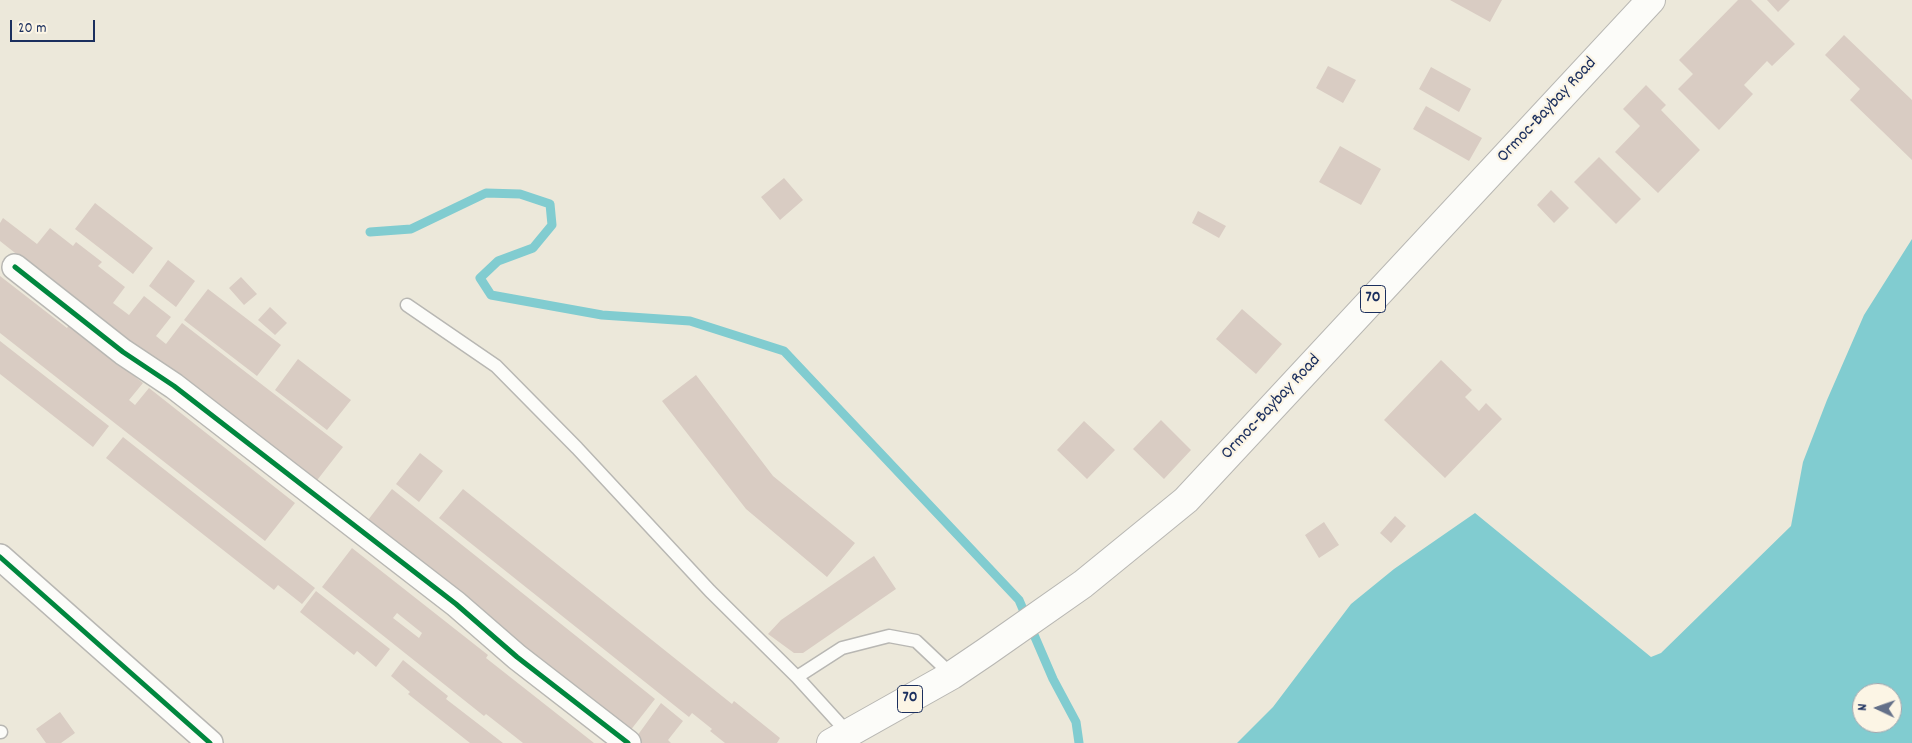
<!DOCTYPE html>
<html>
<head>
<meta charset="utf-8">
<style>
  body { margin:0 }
  #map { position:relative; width:1912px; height:743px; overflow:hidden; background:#ece8da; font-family:Dekko,sans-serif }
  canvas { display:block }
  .north { position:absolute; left:1852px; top:683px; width:50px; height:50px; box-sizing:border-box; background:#fcf5e5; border:1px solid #a2a6af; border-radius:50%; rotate:273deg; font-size:14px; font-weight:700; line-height:20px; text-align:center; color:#1b2f5e }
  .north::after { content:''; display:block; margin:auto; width:18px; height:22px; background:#647089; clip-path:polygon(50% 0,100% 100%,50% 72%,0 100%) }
  .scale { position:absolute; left:10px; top:20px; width:85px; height:22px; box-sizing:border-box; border:2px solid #1b2f5e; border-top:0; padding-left:6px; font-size:15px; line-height:18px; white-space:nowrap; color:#1b2f5e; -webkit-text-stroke:4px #fcf5e5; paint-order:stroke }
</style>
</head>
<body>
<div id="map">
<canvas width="1912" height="743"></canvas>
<div class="north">N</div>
<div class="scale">20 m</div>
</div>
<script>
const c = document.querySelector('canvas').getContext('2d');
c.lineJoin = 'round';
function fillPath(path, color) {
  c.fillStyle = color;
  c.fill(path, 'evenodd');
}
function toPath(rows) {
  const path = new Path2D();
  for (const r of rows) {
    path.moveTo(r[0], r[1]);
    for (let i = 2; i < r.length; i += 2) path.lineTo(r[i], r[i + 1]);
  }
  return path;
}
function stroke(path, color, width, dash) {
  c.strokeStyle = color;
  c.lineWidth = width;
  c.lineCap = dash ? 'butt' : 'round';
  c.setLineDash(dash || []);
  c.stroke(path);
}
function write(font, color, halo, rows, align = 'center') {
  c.font = font + ' Dekko,sans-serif';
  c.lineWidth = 4.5;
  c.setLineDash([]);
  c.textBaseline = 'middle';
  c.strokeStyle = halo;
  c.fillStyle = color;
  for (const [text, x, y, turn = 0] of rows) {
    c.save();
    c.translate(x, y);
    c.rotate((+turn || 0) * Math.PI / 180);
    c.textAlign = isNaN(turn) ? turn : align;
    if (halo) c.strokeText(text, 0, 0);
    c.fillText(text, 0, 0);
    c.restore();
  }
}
fillPath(toPath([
  [1912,239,1912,743,1237,743,1273,707,1351,604,1394,569,1475,513,1651,657,1661,653,1791,526,1803,462,1827,400,1864,315],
  [1862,693,1892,693,1892,723,1862,723]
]), '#81ccd0');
stroke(toPath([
  [370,232,411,229,486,193,520,194,550,204,552,225,533,248,498,261,480,278,491,295,602,315,690,321,784,351,1019,600,1053,679,1076,722,1079,743]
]), '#81ccd0', 9);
fillPath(toPath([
  [1450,0,1502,0,1490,22],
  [1738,0,1751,0,1795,44,1772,66,1767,61,1744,85,1753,94,1719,130,1678,89,1693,74,1679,60],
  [1767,0,1790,0,1778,12],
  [1844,35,1912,100,1912,160,1850,100,1860,89,1825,55],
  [1328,66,1356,80,1343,103,1316,88],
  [1431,67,1471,89,1459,112,1419,89],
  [1646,85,1666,105,1661,110,1700,150,1658,193,1615,152,1640,126,1623,109],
  [1426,106,1482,138,1469,161,1413,129],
  [1340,146,1381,169,1361,205,1319,182],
  [1599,157,1641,199,1616,224,1574,182],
  [784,178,803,200,780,220,761,197],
  [1551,190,1569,208,1554,223,1537,205],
  [95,203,153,248,133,274,75,229],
  [1198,211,1226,226,1219,238,1192,223],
  [3,218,37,244,50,228,73,246,76,242,102,262,98,266,125,287,113,303,129,315,144,296,171,317,156,336,166,344,182,323,343,447,311,488,0,241,0,223],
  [168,260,195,281,176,307,149,286],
  [0,276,67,328,69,325,143,383,129,400,135,405,149,388,295,503,265,541,0,333],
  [241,277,257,294,244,305,229,288],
  [208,289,281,345,257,376,184,320],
  [270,307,287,323,275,335,258,320],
  [1242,309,1282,344,1256,374,1216,339],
  [0,341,109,426,93,447,0,374],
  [298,359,351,400,327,430,275,390],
  [1441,360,1472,390,1465,397,1479,411,1486,403,1502,419,1445,478,1384,420],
  [696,375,773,476,855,543,827,577,746,509,662,401],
  [1161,420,1191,450,1164,479,1133,449],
  [1084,421,1115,450,1087,479,1057,450],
  [123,437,315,588,302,604,278,585,274,590,106,458],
  [420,453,443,471,419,502,396,484],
  [392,489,655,699,626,736,361,529],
  [463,489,732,704,734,701,780,738,777,743,725,743,710,731,712,729,692,713,689,717,439,518],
  [1395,516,1406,526,1391,543,1380,533],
  [1324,522,1339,545,1319,558,1305,535],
  [352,548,488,655,486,658,594,743,523,743,486,714,484,716,322,587],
  [397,613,422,633,419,638,393,618],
  [874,556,896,589,803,653,794,653,768,634,781,620],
  [316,591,390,649,376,667,357,651,354,655,300,612],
  [403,660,448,696,446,699,503,743,470,743,408,694,410,692,391,676],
  [661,703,683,721,668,740,671,743,632,743],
  [60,712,75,733,61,743,46,743,36,729]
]), '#d9ccc3');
const service = toPath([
  [407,305,496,366,577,448,710,591,797,677],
  [0,732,1,732],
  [848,733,797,677,842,648,889,636,916,641,952,675]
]);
const minor = toPath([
  [15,267,123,352,174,386,456,604,517,657,628,743],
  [0,557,210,743]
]);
const trunk = toPath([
  [831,743,952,675,986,652,1083,584,1186,500,1651,0]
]);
stroke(service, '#b8b7b3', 15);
stroke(minor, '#b8b7b3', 28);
stroke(trunk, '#b8b7b3', 30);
stroke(service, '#fcfcf9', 12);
stroke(minor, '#fcfcf9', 25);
stroke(trunk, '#fcfcf9', 28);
stroke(toPath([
  [15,267,123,352,174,386,456,604,517,657,628,743],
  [0,557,210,743]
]), '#00873e', 5);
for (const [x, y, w] of [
  [1373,299,25],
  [910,699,25]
]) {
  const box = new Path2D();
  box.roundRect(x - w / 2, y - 13.5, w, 27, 4);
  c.fillStyle = '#fcf5e5';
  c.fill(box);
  stroke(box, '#1b2f5e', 1);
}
write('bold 16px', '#1b2f5e', null, [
  ["70",1373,299],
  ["70",910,699]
]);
write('18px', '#1b2f5e', '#fcf5e5', [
  ["Ormoc-Baybay Road",1548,111,-47],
  ["Ormoc-Baybay Road",1272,408,-47]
]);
</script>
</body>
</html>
